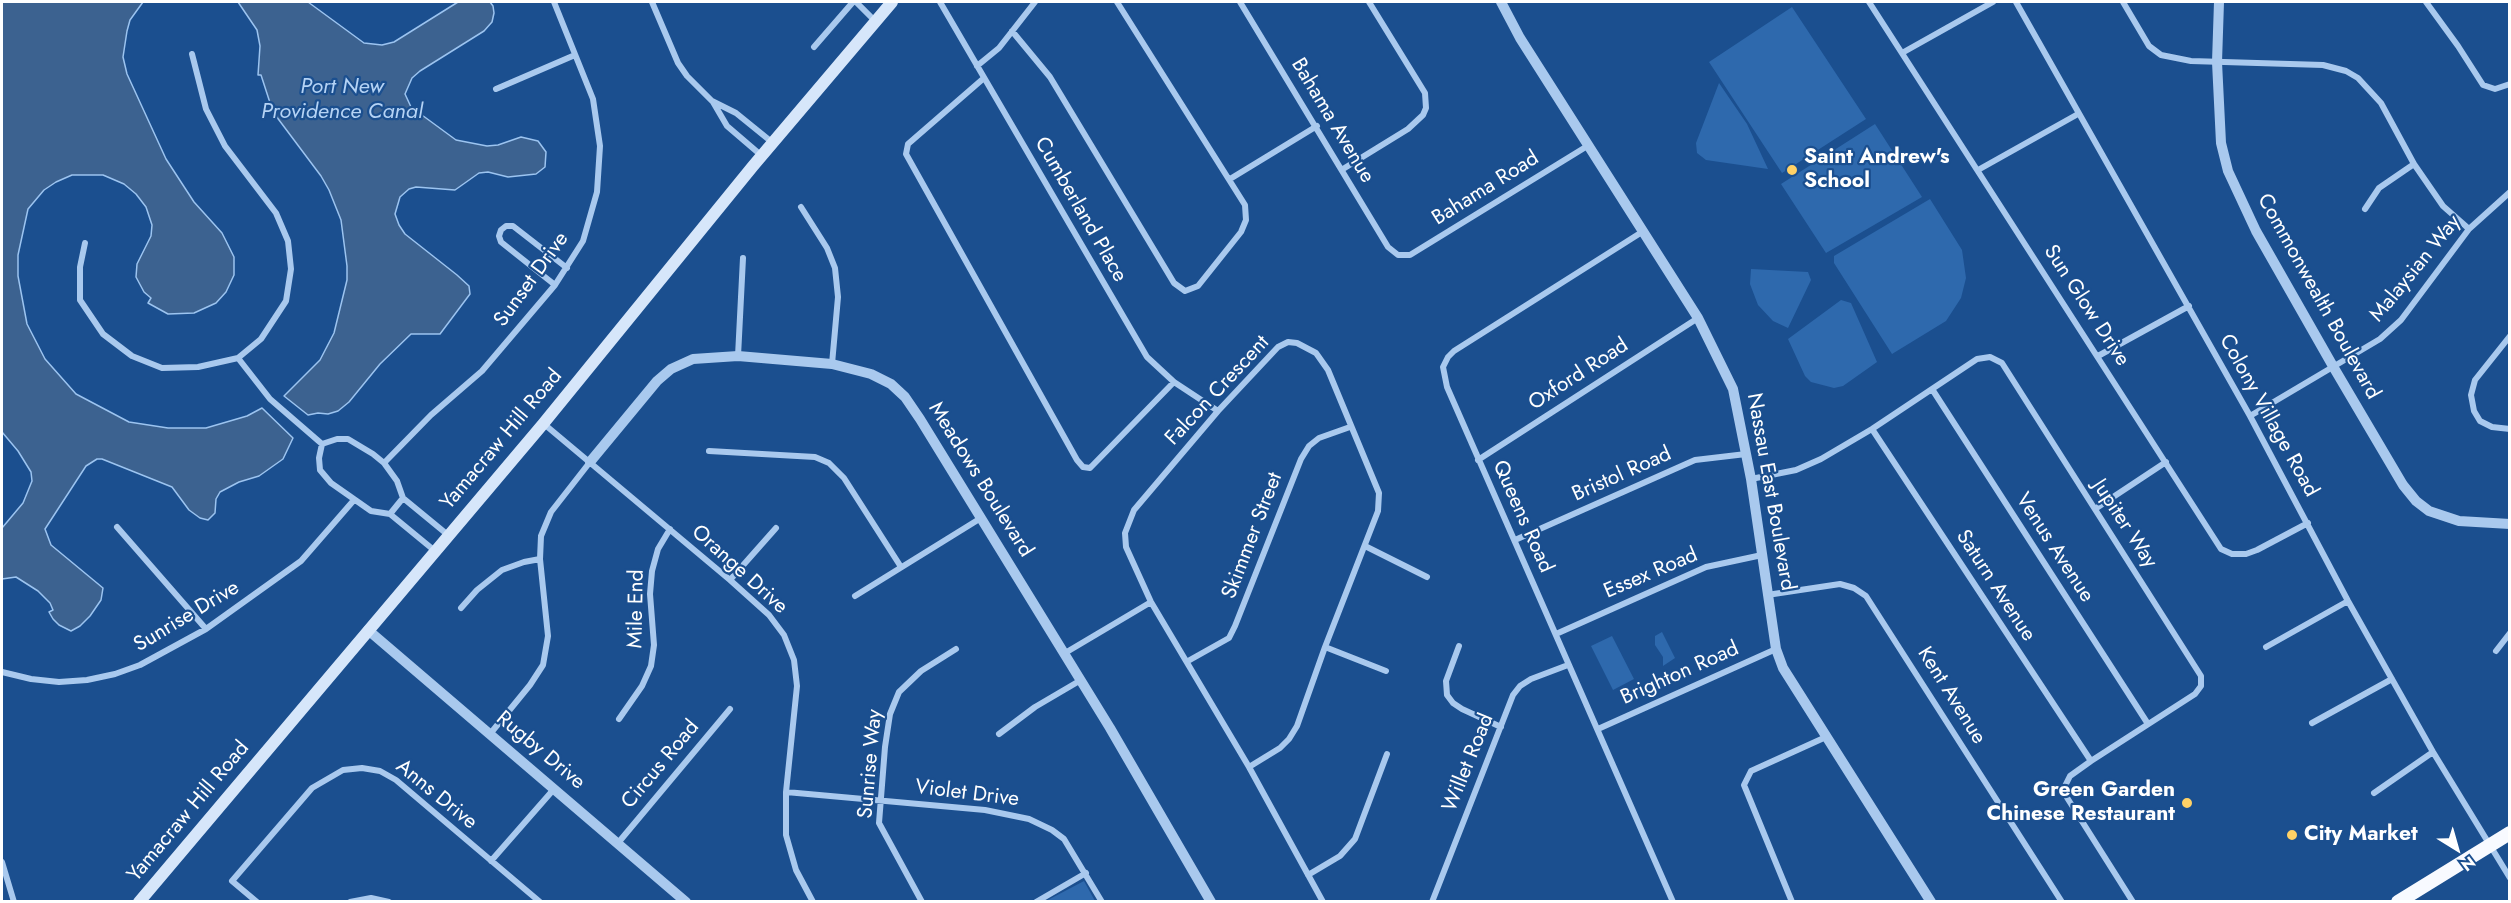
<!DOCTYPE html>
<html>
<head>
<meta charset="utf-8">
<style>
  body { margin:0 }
  #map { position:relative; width:2511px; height:903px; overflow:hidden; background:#1b4f8f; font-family:Jost,sans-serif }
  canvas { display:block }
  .frame { position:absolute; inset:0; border:3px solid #fff; pointer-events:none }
  .north { position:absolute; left:2427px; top:819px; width:60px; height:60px; -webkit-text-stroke:4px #1b4f8f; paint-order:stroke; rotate:143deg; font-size:16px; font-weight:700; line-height:24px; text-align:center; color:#fff }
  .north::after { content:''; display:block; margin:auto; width:21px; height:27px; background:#fff; clip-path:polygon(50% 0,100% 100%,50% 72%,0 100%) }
</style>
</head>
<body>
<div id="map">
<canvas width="2511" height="903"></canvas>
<div class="frame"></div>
<div class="north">N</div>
</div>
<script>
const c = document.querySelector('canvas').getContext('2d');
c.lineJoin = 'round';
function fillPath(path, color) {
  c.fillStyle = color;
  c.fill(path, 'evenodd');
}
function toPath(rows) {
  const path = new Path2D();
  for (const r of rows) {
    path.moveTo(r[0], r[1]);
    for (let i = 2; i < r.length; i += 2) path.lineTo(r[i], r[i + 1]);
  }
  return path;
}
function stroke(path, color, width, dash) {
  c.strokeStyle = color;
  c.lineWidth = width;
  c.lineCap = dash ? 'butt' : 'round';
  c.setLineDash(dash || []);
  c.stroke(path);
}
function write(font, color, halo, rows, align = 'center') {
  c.font = font + ' Jost,sans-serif';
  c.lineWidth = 4.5;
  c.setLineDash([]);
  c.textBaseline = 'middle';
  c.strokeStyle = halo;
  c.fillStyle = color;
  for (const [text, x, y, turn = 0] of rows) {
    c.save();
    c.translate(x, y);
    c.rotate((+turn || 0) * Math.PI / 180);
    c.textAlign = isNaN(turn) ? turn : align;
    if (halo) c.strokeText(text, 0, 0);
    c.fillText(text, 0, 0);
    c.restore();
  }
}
fillPath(toPath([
  [1792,7,1866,119,1782,173,1709,62],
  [1719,83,1747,124,1768,169,1706,160,1697,153,1696,143],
  [1875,124,1922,197,1826,253,1781,184],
  [1930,199,1962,250,1966,278,1961,298,1946,321,1892,354,1834,263,1834,256],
  [1751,269,1808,272,1811,280,1788,328,1773,321,1758,305,1750,284],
  [1841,300,1851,303,1877,362,1843,386,1834,388,1811,382,1805,376,1788,339],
  [1662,632,1675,658,1663,666,1663,657,1655,645,1655,636],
  [1612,636,1634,679,1613,690,1591,646],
  [1084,881,1095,901,1046,901]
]), '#2e69ad');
const water = toPath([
  [2,2,143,2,130,20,127,31,123,57,127,74,166,159,194,202,222,233,234,257,234,275,226,292,216,303,194,313,168,314,148,303,151,298,144,292,136,277,137,264,151,236,152,225,146,207,136,194,124,184,103,175,72,175,56,182,44,190,28,209,18,255,18,276,27,324,45,359,76,394,129,422,168,428,206,428,247,416,262,408,293,438,283,459,259,476,239,482,220,492,216,499,215,513,208,520,200,518,189,510,172,487,102,459,97,459,86,466,45,529,51,545,103,588,101,600,90,616,80,626,71,631,59,625,53,619,49,612,53,610,50,603,38,591,16,577,2,579,2,528,23,503,32,481,31,472,18,451,2,432,2,2],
  [238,2,308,2,364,43,382,45,394,42,458,2,490,2,493,6,494,13,492,22,484,31,420,71,412,78,405,94,411,107,456,140,487,146,498,145,521,137,538,141,546,152,545,167,536,174,508,177,488,172,479,173,455,190,416,187,409,189,400,197,395,214,399,225,405,234,457,275,469,286,470,294,440,334,411,334,380,364,349,402,338,411,328,414,318,413,308,415,284,396,320,360,334,333,347,280,347,266,341,220,329,190,321,176,273,112,261,75,258,75,260,46,257,30,238,2]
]);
fillPath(water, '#3c6290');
stroke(water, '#9cc4f0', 1.5);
stroke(toPath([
  [652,2,678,63,687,76,712,101,736,113,773,143],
  [856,2,875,21],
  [940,2,1147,357,1174,382,1218,411],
  [1240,2,1388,247,1398,255,1410,255,1589,145],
  [1869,2,2221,549,2232,554,2246,554,2257,550,2308,523],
  [2016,2,2250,416,2348,601,2433,752,2510,878],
  [2123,2,2149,46,2161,55,2191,61,2323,65,2346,71,2358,78,2381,103,2414,164,2443,206,2469,229],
  [2426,2,2458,46,2483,85,2495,89,2510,84],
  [1012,31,1050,77,1174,283,1185,291,1198,286,1241,232,1246,220,1245,205,1117,2],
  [814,47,853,2],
  [1902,53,1993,2],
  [977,66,999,48,1035,2],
  [984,78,908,144,906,154,1077,460,1083,467,1090,468,1174,382],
  [496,89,575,55],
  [713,102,727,126,762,156],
  [1343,169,1408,129,1423,115,1426,108,1425,93,1369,2],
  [1978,170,2078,114],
  [1230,179,1317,126],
  [801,207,827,248,835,268,838,297,832,364],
  [2365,209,2379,188,2414,164],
  [1642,232,1454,351,1448,357,1443,367,1447,387,1673,902],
  [85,243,80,267,80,300,103,334,132,356,162,368,198,367,238,358,261,339,286,301,291,269,288,241,276,213,225,146,206,109,192,54],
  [555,285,501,242,499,236,501,230,506,226,513,226,567,268],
  [2510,336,2475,380,2471,395,2474,411,2480,421,2492,427,2510,429],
  [738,356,743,258],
  [2098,356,2189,306],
  [238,358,270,399,322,444],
  [1932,389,2148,724],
  [2250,416,2380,339,2401,320,2469,229,2510,192],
  [544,424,730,580,769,615,784,635,794,660,797,686,786,792,786,835,796,870,813,902],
  [1872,429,2091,761],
  [322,444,319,458,320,470,331,483,371,511,390,514,435,551],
  [322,444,337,439,348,439,373,454,384,463,397,481,403,498,448,535],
  [709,451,815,457,829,463,844,478,901,567],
  [1478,460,1698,318],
  [384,463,431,415,482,371,555,285,583,241,597,192,600,146,593,99,554,2],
  [1751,479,1796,470,1821,459,1872,429,1977,359,1990,357,2002,363,2201,676,2201,686,2195,694,2091,761,2070,776,2065,786,2066,796,2133,902],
  [2095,509,2166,462],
  [390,514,403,498],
  [117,527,206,629],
  [1515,540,1695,460,1746,454],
  [1365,546,1427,577],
  [730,580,776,528],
  [1767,595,1840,584,1854,588,1866,596,2062,902],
  [855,596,981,518],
  [461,608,477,590,502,570,524,562,540,559],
  [1556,634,1706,567,1762,555],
  [1459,646,1446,681,1447,695,1453,703,1462,709,1501,727],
  [1325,647,1386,671],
  [2266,647,2348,601],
  [2496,651,2510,633],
  [1065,653,1151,602],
  [1188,661,1229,638,1235,626,1301,459,1309,446,1319,438,1350,427],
  [2,672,31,679,59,682,87,680,115,674,140,665,206,629,301,561,354,500],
  [619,719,642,686,651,666,654,645,650,594,652,571,658,549,670,529],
  [2312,723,2392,679],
  [1598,729,1776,649],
  [490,734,530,685,543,665,548,636,540,559,541,536,551,512,590,462],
  [999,734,1035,707,1081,680],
  [1249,767,1280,748,1289,739,1297,726,1325,647,1378,511,1379,493,1328,370,1316,353,1297,343,1288,342,1278,347,1218,411,1134,510,1125,533,1126,547,1151,602,1249,767,1323,902],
  [786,792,985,810,1029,819,1052,830,1064,839,1102,902],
  [2374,793,2433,752],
  [618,843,730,709],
  [491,861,554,789],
  [2,862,14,902],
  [1308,875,1340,856,1355,839,1387,754],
  [257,902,232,881,312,788,343,770,362,768,380,771,396,780,540,902],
  [350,902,371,898,389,902],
  [922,902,879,823,885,747,890,714,899,692,921,671,956,649],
  [1036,902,1086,873],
  [1432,902,1513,695,1520,686,1531,679,1568,665],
  [1792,902,1744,785,1751,771,1826,737]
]), '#a9c9ee', 6);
stroke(toPath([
  [1501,2,1520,38,1698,318,1733,389,1751,479,1776,649,1783,668,1931,902],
  [2219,2,2217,62,2221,143,2228,171,2256,231,2334,368,2403,485,2416,501,2429,511,2459,521,2510,524],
  [590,462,657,381,671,369,693,359,738,356,832,364,871,374,891,384,905,397,920,419,1110,728,1211,902],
  [368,630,686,902]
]), '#a9c9ee', 10);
stroke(toPath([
  [139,902,543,424,753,166,892,2]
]), '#d6e6fa', 12);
stroke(toPath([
  [2398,902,2510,833]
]), '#f8faff', 14);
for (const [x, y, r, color] of [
  [1792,170,6,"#ffd166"],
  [2187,803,6,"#ffd166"],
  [2292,835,6,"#ffd166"]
]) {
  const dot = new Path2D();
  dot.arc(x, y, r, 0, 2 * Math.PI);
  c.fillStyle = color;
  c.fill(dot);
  stroke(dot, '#1b4f8f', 2);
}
write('21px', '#fff', '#1b4f8f', [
  ["Bahama Avenue",1332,121,59],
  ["Bahama Road",1486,189,-32],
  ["Cumberland Place",1080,210,60],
  ["Malaysian Way",2416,269,-51],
  ["Sunset Drive",532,280,-54],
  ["Commonwealth Boulevard",2318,297,61],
  ["Sun Glow Drive",2086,306,57],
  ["Oxford Road",1579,375,-33],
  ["Falcon Crescent",1218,391,-47],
  ["Colony Village Road",2268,416,61],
  ["Yamacraw Hill Road",502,440,-50],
  ["Bristol Road",1622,475,-24],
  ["Meadows Boulevard",980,480,58],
  ["Nassau East Boulevard",1770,492,80],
  ["Queens Road",1522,517,66],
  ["Jupiter Way",2124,524,57],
  ["Skimmer Street",1253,536,-69],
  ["Venus Avenue",2054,548,57],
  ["Orange Drive",739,570,42],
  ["Essex Road",1651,574,-23],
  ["Saturn Avenue",1995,586,57],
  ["Mile End",637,609,-89],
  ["Sunrise Drive",187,617,-31],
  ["Brighton Road",1680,674,-24],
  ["Kent Avenue",1951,696,58],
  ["Rugby Drive",540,751,40],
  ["Willet Road",1469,763,-68],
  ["Sunrise Way",871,764,-85],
  ["Circus Road",661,765,-50],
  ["Violet Drive",967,794,7],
  ["Anns Drive",436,795,39],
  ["Yamacraw Hill Road",189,812,-50]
]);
write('bold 21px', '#fff', '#1b4f8f', [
  ["Saint Andrew's",1804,158],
  ["School",1804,182],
  ["Green Garden",2175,791,"right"],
  ["Chinese Restaurant",2175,815,"right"],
  ["City Market",2304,835]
], 'left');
write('italic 22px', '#b5d3f5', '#1b4f8f', [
  ["Port New",342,88],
  ["Providence Canal",342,113]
]);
</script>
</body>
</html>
